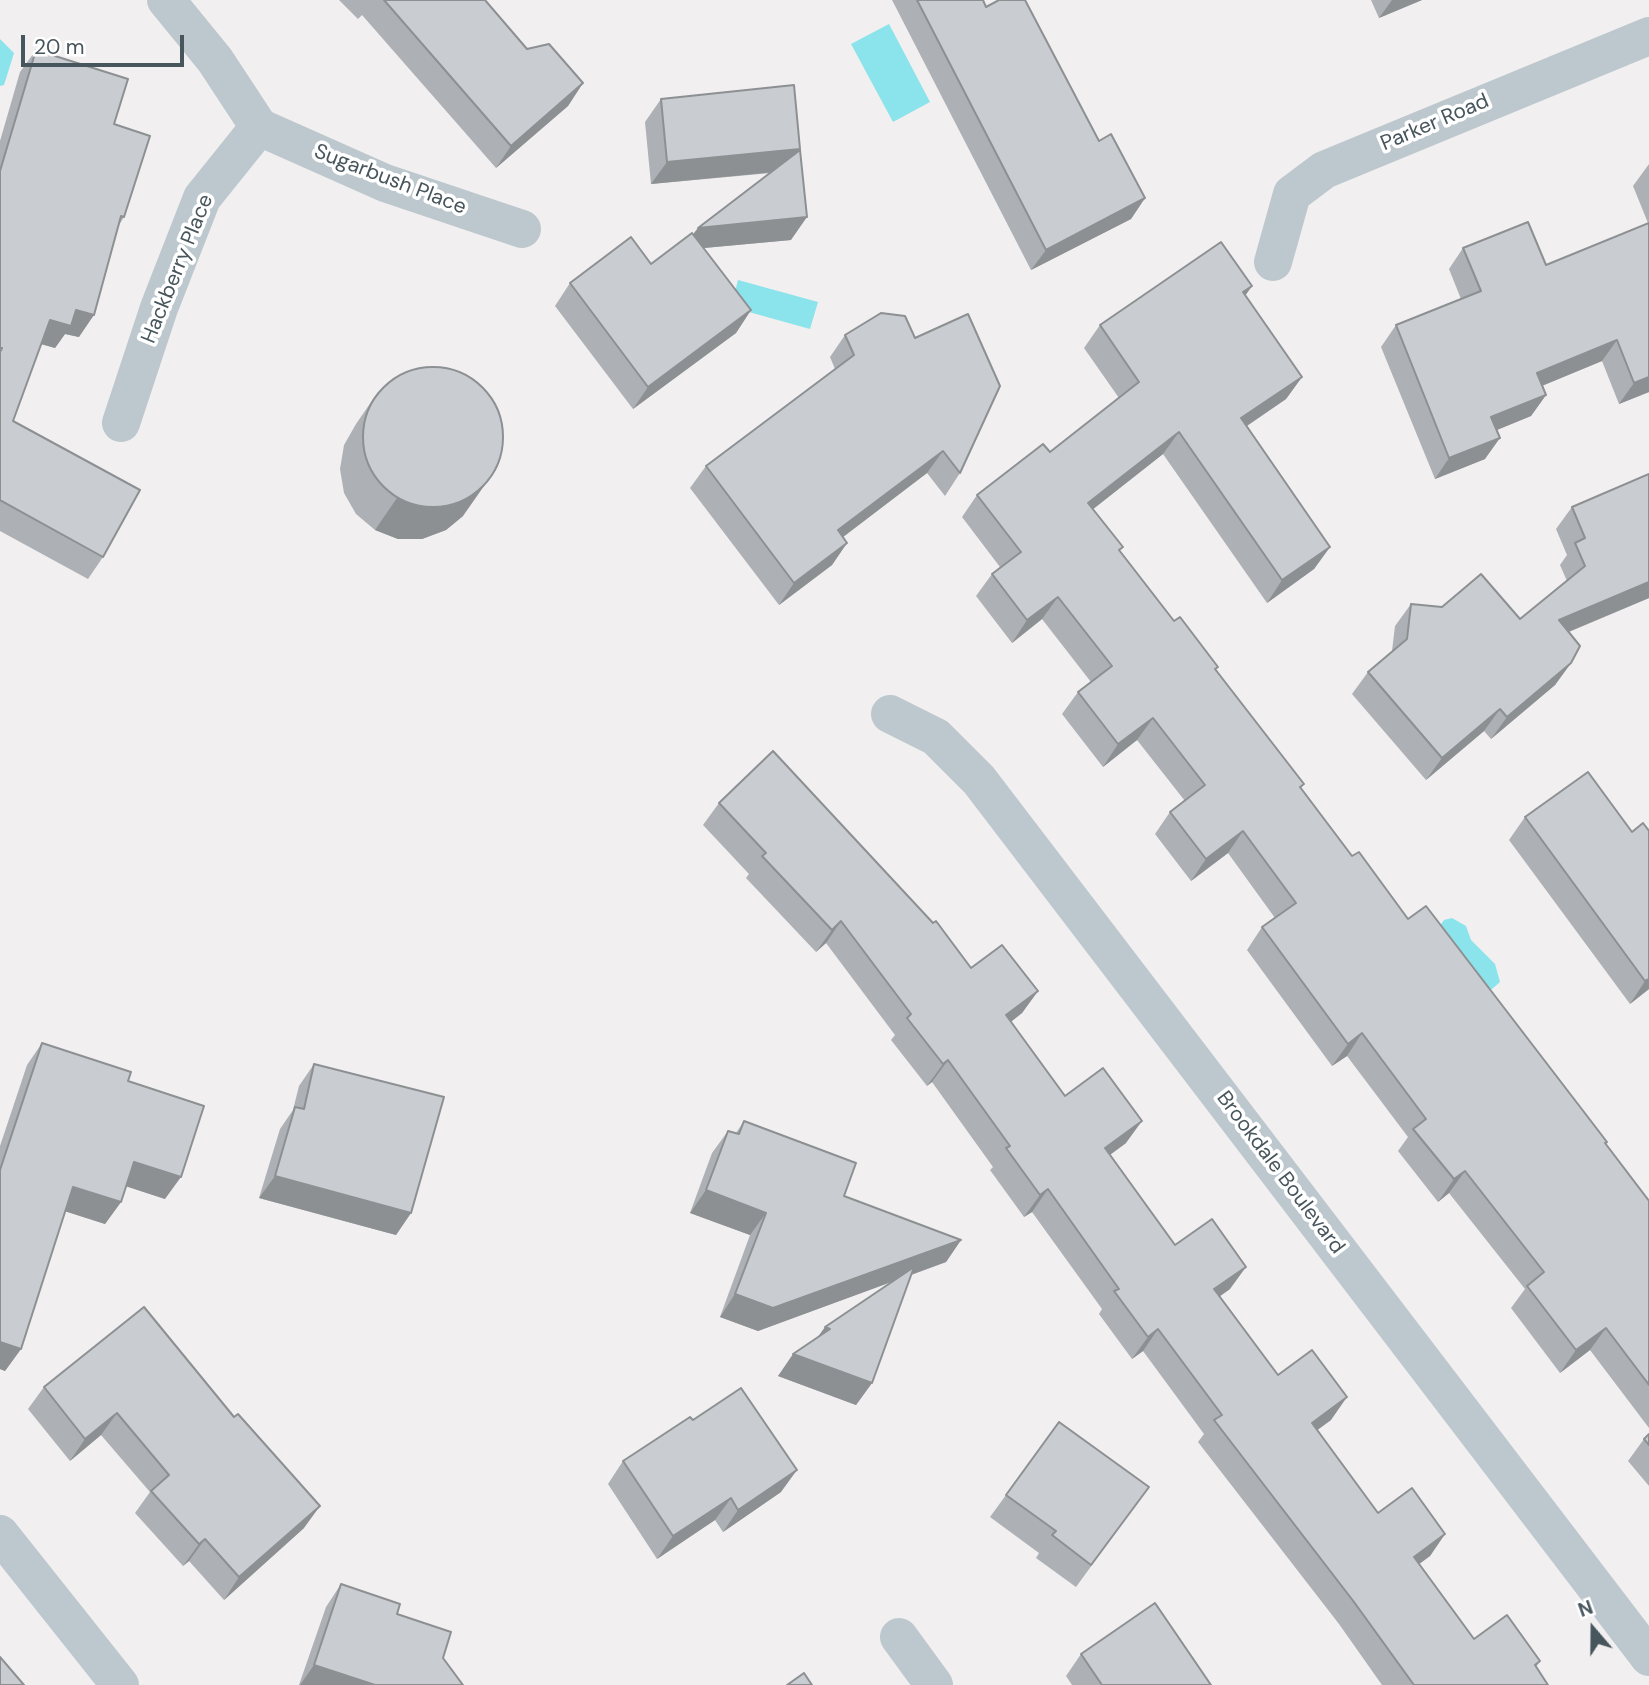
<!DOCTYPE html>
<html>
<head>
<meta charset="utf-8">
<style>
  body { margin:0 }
  #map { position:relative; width:1649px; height:1685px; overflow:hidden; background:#f1efef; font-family:"DM Sans",sans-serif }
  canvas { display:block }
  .north { position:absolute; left:1558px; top:1594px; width:70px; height:70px; -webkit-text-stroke:5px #fff; paint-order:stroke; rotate:340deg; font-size:19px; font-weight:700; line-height:28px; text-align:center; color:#47555c }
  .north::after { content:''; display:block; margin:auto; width:24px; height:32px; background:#47555c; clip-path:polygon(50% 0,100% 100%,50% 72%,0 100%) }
  .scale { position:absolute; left:21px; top:35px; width:163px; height:32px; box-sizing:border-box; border:4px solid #47555c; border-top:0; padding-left:9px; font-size:21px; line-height:24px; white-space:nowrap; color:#47555c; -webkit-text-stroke:5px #fff; paint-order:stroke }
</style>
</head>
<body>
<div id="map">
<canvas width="1649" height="1685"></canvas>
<div class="north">N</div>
<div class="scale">20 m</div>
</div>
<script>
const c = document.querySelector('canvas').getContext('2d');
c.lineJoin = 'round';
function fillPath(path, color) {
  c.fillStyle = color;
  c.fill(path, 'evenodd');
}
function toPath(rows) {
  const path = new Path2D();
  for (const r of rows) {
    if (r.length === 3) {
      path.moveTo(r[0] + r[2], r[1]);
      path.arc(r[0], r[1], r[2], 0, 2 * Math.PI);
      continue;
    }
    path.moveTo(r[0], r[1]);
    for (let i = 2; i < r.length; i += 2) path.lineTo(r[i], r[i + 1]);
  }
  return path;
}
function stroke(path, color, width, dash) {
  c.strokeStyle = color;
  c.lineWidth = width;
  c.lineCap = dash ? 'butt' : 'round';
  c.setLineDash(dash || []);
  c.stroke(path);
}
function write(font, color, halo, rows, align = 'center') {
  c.font = font + ' "DM Sans",sans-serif';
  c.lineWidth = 7;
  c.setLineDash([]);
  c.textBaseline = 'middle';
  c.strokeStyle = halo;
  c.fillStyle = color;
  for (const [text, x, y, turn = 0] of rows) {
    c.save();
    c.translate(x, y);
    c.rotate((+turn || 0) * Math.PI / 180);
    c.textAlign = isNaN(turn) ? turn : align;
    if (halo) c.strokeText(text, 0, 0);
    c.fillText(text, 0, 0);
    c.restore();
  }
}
fillPath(toPath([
  [889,24,930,102,893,122,851,44],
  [0,39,14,53,4,85,0,86],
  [738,280,818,302,810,329,731,307],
  [1452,918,1466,926,1471,940,1495,964,1500,982,1492,989,1486,992,1439,927,1444,920]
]), '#8be3eb');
stroke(toPath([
  [166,0,215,60,259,127],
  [259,127,385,183,522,229],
  [1273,262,1292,194,1324,170,1649,36],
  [121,423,159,308,202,198,259,127],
  [890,714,936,737,979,780,1649,1657],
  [0,1534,120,1685],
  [899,1637,934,1685]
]), '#bdc8ce', 38);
fillPath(toPath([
  [339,0,485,0,527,49,583,83,568,106,496,168,362,15,358,19],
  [892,0,983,0,986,7,1099,141,1145,198,1131,219,1031,270],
  [1371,0,1422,0,1379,18],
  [36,50,114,124,124,217,119,225,79,337,65,334,55,348,41,344,13,421,103,557,88,579,0,531,0,141,20,72],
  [661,99,798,151,791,240,704,248,751,310,736,333,633,409,555,306,570,283,651,264,693,234,698,228,771,173,651,184,645,122],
  [1649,164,1649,392,1619,404,1602,361,1542,386,1546,395,1531,416,1497,430,1485,459,1435,479,1381,347,1396,325,1461,299,1449,269,1463,248,1546,265,1648,223,1633,186],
  [1252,286,1245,296,1302,377,1286,399,1247,426,1330,547,1314,569,1267,603,1163,454,1093,509,1120,551,1174,621,1216,670,1304,784,1301,788,1352,856,1607,1142,1606,1144,1649,1201,1649,1428,1590,1350,1560,1373,1511,1308,1525,1289,1449,1193,1438,1202,1398,1151,1408,1137,1347,1056,1332,1066,1247,950,1262,927,1275,918,1228,853,1191,881,1155,834,1170,812,1185,801,1137,740,1103,767,1062,714,1078,692,1091,682,1042,619,1012,643,976,596,992,574,1000,567,962,517,977,495,1050,452,1119,398,1084,348,1100,325],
  [881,313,960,473,945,496,927,473,843,537,847,543,832,565,779,605,690,488,706,466,835,369,830,357,845,335],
  [378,392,463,516,446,530,422,539,398,539,375,530,356,514,344,493,340,469,344,445,356,424],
  [1649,474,1649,598,1569,632,1571,663,1555,685,1491,739,1484,731,1426,780,1352,694,1368,672,1392,651,1395,626,1411,604,1520,619,1567,581,1560,565,1567,555,1556,529,1572,507],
  [719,803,971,968,1038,991,1022,1013,1011,1022,1065,1096,1126,1143,1110,1155,1175,1245,1230,1289,1220,1296,1278,1375,1331,1420,1317,1430,1378,1513,1445,1534,1430,1556,1419,1564,1474,1639,1540,1661,1536,1667,1548,1685,1382,1685,1339,1624,1198,1442,1204,1434,1143,1351,1132,1359,1099,1314,1102,1309,1032,1212,1024,1217,990,1170,993,1167,932,1082,927,1086,891,1040,895,1035,826,943,816,952,746,878,749,874,703,825],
  [1525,817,1632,832,1649,831,1649,989,1630,1004,1509,840],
  [42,1043,128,1081,165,1199,126,1186,121,1202,105,1224,65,1211,21,1349,5,1371,0,1369,0,1146,27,1065],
  [314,1064,411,1213,396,1235,259,1198,280,1129,293,1110,299,1086],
  [744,1121,844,1196,961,1240,946,1262,911,1275,872,1383,856,1405,778,1376,817,1338,893,1281,758,1331,720,1317,750,1235,690,1213,712,1153,728,1131,736,1133],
  [144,1307,304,1528,224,1600,189,1561,183,1566,135,1513,150,1492,101,1435,70,1461,28,1409,44,1387],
  [693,1420,781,1492,723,1532,715,1520,657,1559,608,1484,623,1461],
  [1649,1434,1649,1486,1628,1461,1644,1439],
  [1149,1487,1076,1587,1036,1558,1039,1553,990,1517,1006,1495],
  [341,1584,397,1614,443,1658,463,1685,299,1685,326,1607],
  [1081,1654,1211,1685,1072,1685,1066,1676]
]), '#adb0b4');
fillPath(toPath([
  [1392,0,1422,0,1379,18],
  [583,83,568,106,496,168,511,146],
  [800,149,785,171,651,184,667,162],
  [1145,198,1131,219,1031,270,1046,250],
  [807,217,791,240,682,250,698,228],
  [1252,286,1236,308,1243,292],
  [76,310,94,315,79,337,65,334,55,348,34,342,50,320],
  [751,310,736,333,633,409,648,387],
  [1617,340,1602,361,1522,394,1537,373],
  [1302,377,1286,399,1226,440,1241,418],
  [1649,377,1649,392,1619,404,1634,383],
  [1546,395,1531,416,1477,438,1491,417],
  [1179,432,1163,454,1073,525,1088,503],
  [1500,438,1485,459,1435,479,1449,458],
  [943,451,927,473,822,553,838,530],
  [498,466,463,516,446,530,422,539,398,539,375,530,397,498],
  [847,543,832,565,779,605,794,583],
  [1330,547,1314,569,1267,603,1282,580],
  [1649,582,1649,598,1544,642,1559,620],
  [1058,597,1042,619,1012,643,1027,620],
  [1571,663,1555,685,1491,739,1507,717],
  [1500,709,1484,731,1426,780,1442,758],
  [1153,718,1137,740,1103,767,1118,744],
  [1243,831,1228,853,1191,881,1206,859],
  [841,921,826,943,816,952,832,930],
  [1649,979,1649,989,1630,1004,1645,981],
  [1038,991,1022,1013,991,1037,1006,1015],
  [1362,1033,1347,1056,1332,1066,1348,1044],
  [948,1060,932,1082,927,1086,943,1064],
  [1142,1121,1126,1143,1089,1170,1105,1148],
  [134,1162,181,1177,165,1199,119,1184],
  [1465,1171,1449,1193,1438,1202,1454,1179],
  [275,1176,411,1213,396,1235,259,1198],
  [73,1187,121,1202,105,1224,58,1209],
  [1048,1189,1032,1212,1024,1217,1040,1195],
  [706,1190,766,1213,750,1235,690,1213],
  [961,1240,946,1262,758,1331,720,1317,735,1294],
  [1246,1267,1230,1289,1199,1311,1214,1289],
  [825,1327,830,1329,809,1349],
  [1606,1328,1590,1350,1560,1373,1576,1350],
  [1158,1329,1143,1351,1132,1359,1148,1337],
  [0,1342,21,1349,5,1371,0,1369],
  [793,1354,872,1383,856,1405,778,1376],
  [1347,1397,1331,1420,1297,1445,1312,1423],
  [117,1413,101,1435,70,1461,85,1439],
  [797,1470,781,1492,723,1532,738,1510],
  [731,1498,715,1520,657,1559,673,1536],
  [320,1506,304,1528,224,1600,239,1577],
  [1445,1534,1430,1556,1399,1579,1414,1557],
  [205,1539,189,1561,183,1566,199,1544],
  [314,1665,375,1685,300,1685]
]), '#8d9092');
const building = toPath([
  [384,0,485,0,527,49,549,44,583,83,511,146,384,0],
  [917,0,983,0,986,7,999,0,1025,0,1099,141,1111,134,1145,198,1046,250,917,0],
  [36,50,128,79,114,124,150,136,124,217,121,216,94,315,76,310,71,326,50,320,13,421,140,490,103,557,0,500,0,352,2,348,0,348,0,171,36,50],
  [794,85,800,149,667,162,661,99,794,85],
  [800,150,807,217,698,228,800,150],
  [1528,222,1546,265,1649,223,1649,377,1634,383,1617,340,1537,373,1546,395,1491,417,1500,438,1449,458,1396,325,1481,291,1463,248,1528,222],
  [692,233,751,310,648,387,570,283,631,237,651,264,692,233],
  [1221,242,1252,286,1243,292,1302,377,1241,418,1330,547,1282,580,1179,432,1088,503,1123,547,1119,550,1174,621,1180,617,1218,667,1215,669,1304,784,1300,787,1352,856,1359,852,1408,919,1426,906,1607,1142,1605,1143,1649,1201,1649,1385,1606,1328,1576,1350,1527,1286,1544,1272,1465,1171,1454,1179,1413,1129,1426,1119,1362,1033,1348,1044,1262,927,1296,903,1243,831,1206,859,1170,812,1205,785,1153,718,1118,744,1078,692,1112,666,1058,597,1027,620,992,574,1021,552,977,495,1043,444,1050,452,1139,382,1100,325,1221,242],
  [881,313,905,316,915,338,968,314,1000,386,960,473,943,451,838,530,847,543,794,583,706,466,854,355,845,335,881,313],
  [433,437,70],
  [1649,474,1649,582,1559,620,1580,646,1571,663,1507,717,1500,709,1442,758,1368,672,1407,639,1411,604,1442,607,1481,574,1520,619,1585,566,1575,543,1585,538,1572,507,1649,474],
  [773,751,933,923,936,921,971,968,1002,945,1038,991,1006,1015,1065,1096,1103,1068,1142,1121,1105,1148,1175,1245,1212,1219,1246,1267,1214,1289,1278,1375,1312,1350,1347,1397,1312,1423,1378,1513,1412,1488,1445,1534,1414,1557,1474,1639,1507,1615,1540,1661,1535,1665,1548,1685,1414,1685,1354,1602,1214,1420,1222,1415,1158,1329,1148,1337,1114,1291,1119,1289,1048,1189,1040,1195,1006,1148,1010,1146,948,1060,943,1064,907,1018,911,1014,841,921,832,930,762,856,766,853,719,803,773,751],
  [1588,772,1632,832,1643,823,1649,831,1649,979,1645,981,1525,817,1588,772],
  [42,1043,131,1072,128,1081,204,1106,181,1177,134,1162,121,1202,73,1187,21,1349,0,1342,0,1170,42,1043],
  [314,1064,444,1097,411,1213,275,1176,295,1107,304,1109,314,1064],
  [744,1121,856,1163,844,1196,961,1240,773,1308,735,1294,766,1213,706,1190,728,1131,739,1134,744,1121],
  [914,1267,872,1383,793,1354,830,1329,825,1327,914,1267],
  [144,1307,234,1417,238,1414,320,1506,239,1577,205,1539,199,1544,151,1491,169,1475,117,1413,85,1439,44,1387,144,1307],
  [741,1388,797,1470,738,1510,731,1498,673,1536,623,1461,690,1417,693,1420,741,1388],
  [1059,1422,1149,1487,1091,1565,1052,1535,1056,1531,1006,1495,1059,1422],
  [1649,1434,1649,1445,1644,1439,1649,1434],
  [341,1584,400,1604,397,1614,451,1632,443,1658,463,1685,375,1685,314,1665,341,1584],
  [1155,1603,1211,1685,1102,1685,1081,1654,1155,1603],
  [0,1657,24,1685,0,1685,0,1657],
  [804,1673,812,1685,787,1685,804,1673]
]);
fillPath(building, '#c9cdd1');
stroke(building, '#8d9092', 2);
write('21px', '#47555c', '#fff', [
  ["Parker Road",1435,123,-23],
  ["Sugarbush Place",390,180,21],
  ["Hackberry Place",178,269,-68],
  ["Brookdale Boulevard",1280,1173,53]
]);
</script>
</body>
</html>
